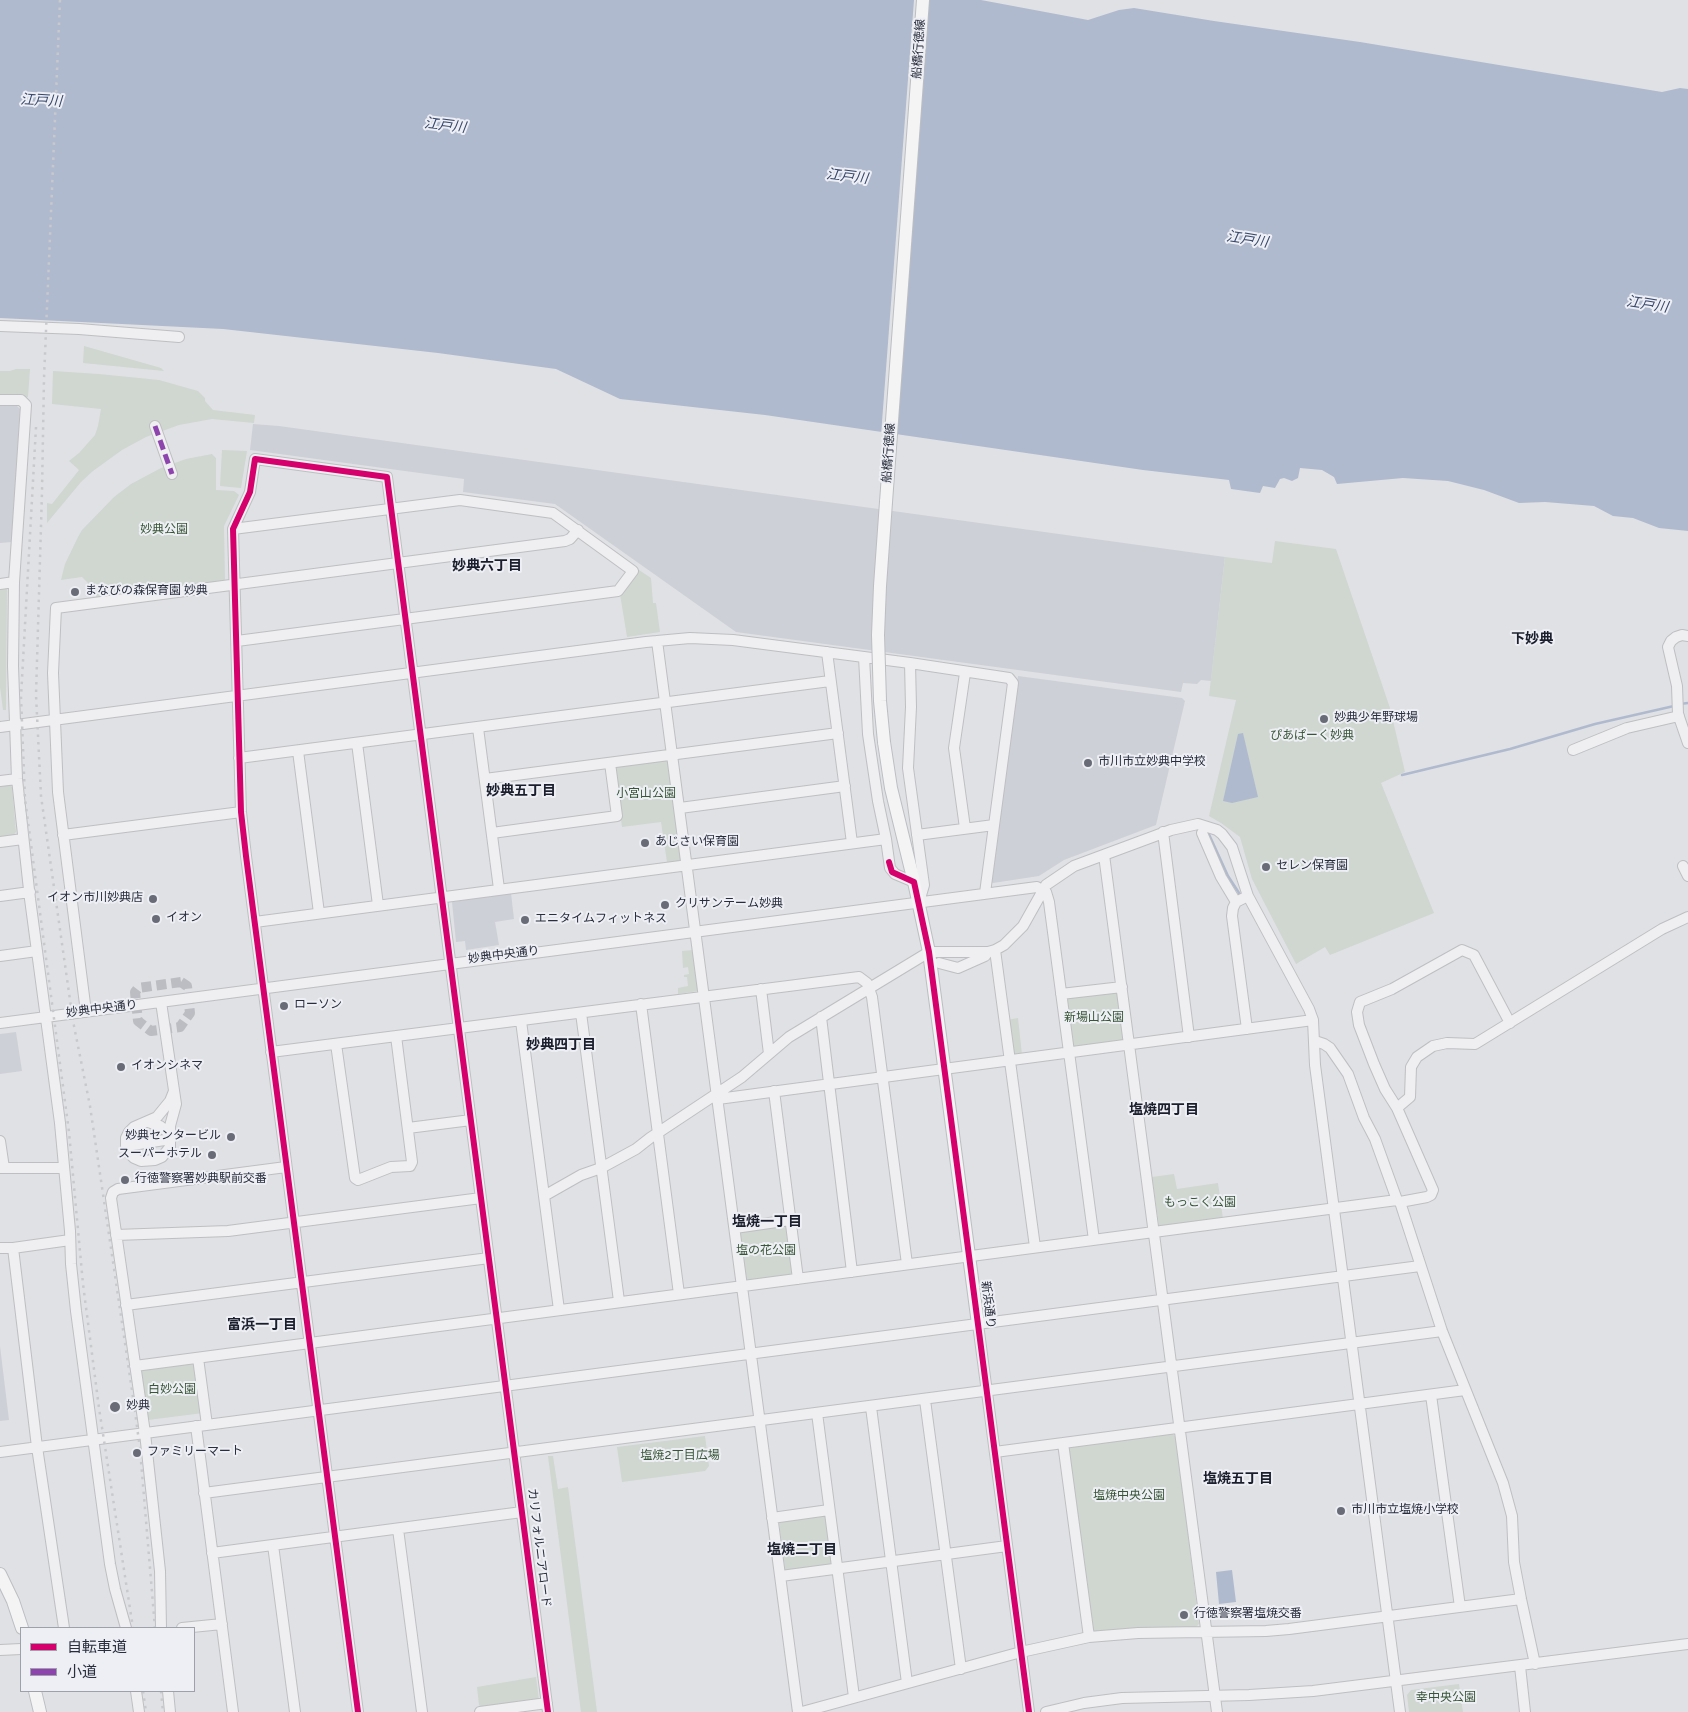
<!DOCTYPE html>
<html>
<head>
<meta charset="utf-8">
<style>
  body { margin:0 }
  #map { position:relative; width:1688px; height:1712px; overflow:hidden; background:#e0e1e4; font-family:Overpass,"Noto Sans JP",sans-serif }
  canvas { display:block }
  .legend { position:absolute; left:20px; top:1627px; width:175px; height:65px; box-sizing:border-box; background:#edeff4; border:1px solid #9fa1aa; margin:0; padding:6px 9px; list-style:none; font-size:15px; color:#292d3c }
  .legend li { display:flex; align-items:center; gap:10px; height:25px }
  .legend b { width:25px; border:1px solid #9fa1aa }
</style>
</head>
<body>
<div id="map">
<canvas width="1688" height="1712"></canvas>
<ul class="legend">
<li><b style="height:6px;background:#d6006c"></b>自転車道</li>
<li><b style="height:6px;background:#8e44ad"></b>小道</li>
</ul>
</div>
<script>
const c = document.querySelector('canvas').getContext('2d');
c.lineJoin = 'round';
function fillPath(path, color) {
  c.fillStyle = color;
  c.fill(path, 'evenodd');
}
function toPath(rows) {
  const path = new Path2D();
  for (const r of rows) {
    path.moveTo(r[0], r[1]);
    for (let i = 2; i < r.length; i += 2) path.lineTo(r[i], r[i + 1]);
  }
  return path;
}
function stroke(path, color, width, dash) {
  c.strokeStyle = color;
  c.lineWidth = width;
  c.lineCap = dash ? 'butt' : 'round';
  c.setLineDash(dash || []);
  c.stroke(path);
}
function write(font, color, halo, rows, align = 'center') {
  c.font = font + ' Overpass,"Noto Sans JP",sans-serif';
  c.lineWidth = 4;
  c.setLineDash([]);
  c.textBaseline = 'middle';
  c.strokeStyle = halo;
  c.fillStyle = color;
  for (const [text, x, y, turn = 0] of rows) {
    c.save();
    c.translate(x, y);
    c.rotate((+turn || 0) * Math.PI / 180);
    c.textAlign = isNaN(turn) ? turn : align;
    if (halo) c.strokeText(text, 0, 0);
    c.fillText(text, 0, 0);
    c.restore();
  }
}
fillPath(toPath([
  [0,404,16,405,20,409,12,542,0,543],
  [253,424,279,426,1225,557,1211,681,1201,680,1197,684,1183,683,1181,692,736,632,555,504,463,492,464,479,250,450],
  [1018,676,1182,698,1185,701,1156,825,1064,860,1039,876,993,883,990,881],
  [511,893,514,919,495,922,499,945,466,950,465,941,456,942,452,902],
  [16,1032,22,1071,0,1074,0,1034],
  [0,1346,9,1420,0,1421]
]), '#ced0d7');
fillPath(toPath([
  [84,346,161,368,164,371,83,363],
  [16,369,30,369,28,397,0,396,0,371,10,371],
  [53,371,99,374,159,380,198,391,205,398,205,401,213,410,255,415,254,423,212,419,179,425,146,437,122,450,93,471,81,482,47,523,47,503,52,504,79,470,69,461,79,453,95,435,98,426,101,409,52,404],
  [222,450,247,451,241,488,220,486],
  [212,454,216,458,216,490,234,491,239,495,224,526,225,581,96,599,95,590,82,577,61,580,65,564,78,537,82,530,114,497,131,484,161,468,186,459],
  [1275,541,1336,549,1390,708,1405,772,1381,783,1434,913,1330,955,1325,947,1296,964,1252,879,1240,837,1221,823,1209,816,1236,700,1209,696,1225,557,1272,563],
  [639,570,651,578,653,603,656,603,660,632,627,637,620,594],
  [4,586,7,589,6,710,3,710,0,687,0,587],
  [667,760,670,762,682,857,680,861,667,862,661,822,622,827,614,769,617,766],
  [9,784,12,787,16,832,13,836,0,838,0,785],
  [694,950,698,991,678,994,678,988,688,986,687,977,684,977,684,975,689,974,688,967,683,968,682,951],
  [1114,990,1117,993,1123,1039,1120,1043,1075,1049,1072,1046,1065,999,1068,995],
  [1018,1018,1022,1055,1014,1056,1007,1020],
  [1174,1174,1177,1189,1218,1183,1223,1219,1162,1228,1159,1225,1152,1177],
  [785,1223,788,1226,794,1271,790,1276,749,1281,745,1279,739,1232],
  [193,1362,196,1364,203,1413,148,1420,141,1369],
  [1171,1433,1176,1437,1199,1624,1196,1627,1095,1632,1091,1629,1067,1449,1070,1447],
  [705,1436,709,1466,705,1471,622,1482,617,1447],
  [548,1456,553,1456,558,1489,568,1487,597,1712,581,1712],
  [823,1514,826,1516,832,1562,829,1566,788,1571,785,1569,779,1522],
  [536,1677,539,1700,481,1707,479,1705,477,1687],
  [1459,1684,1463,1712,1409,1712,1407,1695,1411,1690]
]), '#cfd7d0');
fillPath(toPath([
  [0,0,981,0,1088,20,1119,10,1134,8,1214,21,1360,42,1662,92,1680,88,1688,89,1688,531,1659,528,1633,518,1613,516,1594,506,1545,502,1519,503,1484,490,1448,481,1403,478,1337,484,1334,477,1322,470,1300,468,1298,478,1292,481,1284,478,1280,479,1275,488,1263,486,1260,493,1231,489,1229,480,1143,470,765,415,620,399,556,369,438,353,223,329,0,318],
  [1243,733,1258,797,1232,803,1223,801,1238,734],
  [1232,1570,1236,1602,1219,1604,1216,1572]
]), '#b0bace');
fillPath(toPath([
  [914,0,927,0,896,437,881,435]
]), '#e0e1e4');
stroke(toPath([
  [1680,704,1688,703],
  [1402,775,1510,749,1595,724,1674,706],
  [1207,830,1228,876,1241,896]
]), '#b0bace', 2.5);
stroke(toPath([
  [181,982,187,986,190,1013,180,1027,151,1031,138,1021,135,992,138,988,181,982]
]), '#bbbdc2', 10, [10, 5]);
const minor = toPath([
  [0,326,79,329,179,337],
  [0,400,21,400,26,405,14,582,13,666,17,779,30,899,60,1123,70,1231,71,1264,76,1311,110,1564,115,1589,126,1628],
  [155,426,172,474],
  [233,529,460,500,553,513,633,571,618,591,237,641],
  [0,584,14,582],
  [1688,636,1682,635,1676,637,1671,641,1668,647,1677,686,1678,714,1688,743],
  [657,641,798,1712],
  [827,652,852,843],
  [864,657,868,734,878,801,886,839,890,868,895,874,914,882],
  [910,663,911,707,908,768,924,885,919,902],
  [0,727,646,642,690,638,733,640,910,663,1009,678,1013,683,985,893],
  [478,728,499,889],
  [357,743,378,905],
  [1573,750,1627,728,1679,716],
  [298,751,319,913],
  [239,758,830,681],
  [485,779,838,733],
  [0,781,17,779],
  [680,808,845,786],
  [965,828,954,748,965,673],
  [1163,832,1189,1037],
  [492,833,617,816,610,763],
  [1202,833,1221,877,1236,902],
  [63,835,241,812],
  [917,835,994,825],
  [0,842,23,839],
  [1104,855,1217,1712],
  [1683,866,1688,876],
  [0,896,30,892],
  [255,922,886,839],
  [995,950,1035,1247],
  [0,956,37,951],
  [939,963,958,968,985,956,988,952],
  [761,989,769,1054],
  [1061,994,1122,987],
  [161,1002,176,1104,170,1126,170,1147,162,1157,155,1160,141,1161,134,1158,129,1153,126,1146,126,1138,129,1132,134,1127,157,1117,170,1101,174,1091],
  [641,1004,679,1294],
  [86,1012,58,792,53,673,56,608,565,541,570,539,578,530],
  [581,1013,619,1301],
  [821,1017,852,1272],
  [521,1021,559,1310],
  [0,1023,1037,887,1046,892,1049,902,1094,1240],
  [1247,1029,1232,916,1233,908,1236,902,1248,896],
  [1315,1041,1324,1044,1330,1048,1348,1074,1364,1118,1375,1139,1397,1200,1400,1202,1442,1331,1503,1483,1512,1516,1514,1562,1521,1599,1535,1664],
  [336,1044,355,1178,358,1180,391,1167,410,1166,412,1162,396,1036],
  [271,1052,859,977,867,983,872,997,907,1264],
  [774,1091,798,1279],
  [718,1099,1313,1020],
  [1397,1108,1410,1097,1411,1067,1417,1057,1433,1046,1447,1043,1475,1044,1662,929,1688,917],
  [148,1122,160,1126,170,1134],
  [408,1128,471,1120],
  [0,1141,4,1168],
  [126,1146,171,1139],
  [0,1168,64,1168],
  [544,1196,581,1175,601,1168,636,1149,650,1138,742,1077,789,1037,929,952,988,952,995,950,1004,945,1023,926,1046,885,1074,866,1171,830,1198,824,1217,830,1222,834,1232,847,1248,896,1309,1009,1313,1020,1315,1065,1400,1712],
  [1400,1202,1427,1197,1431,1195,1433,1190,1397,1108,1385,1089,1374,1064,1359,1025,1357,1012,1360,1002,1392,989,1462,950,1474,955,1510,1023],
  [735,1228,790,1220],
  [116,1235,228,1231,481,1198],
  [0,1248,13,1248,70,1240],
  [13,1248,37,1447,64,1628],
  [126,1305,489,1258],
  [978,1324,1029,1712],
  [198,1358,207,1425],
  [135,1366,1397,1200],
  [1431,1395,1460,1607],
  [925,1400,961,1669],
  [871,1407,907,1683],
  [817,1413,854,1697],
  [196,1426,233,1712],
  [1063,1443,1089,1637],
  [0,1452,1420,1266],
  [995,1452,1465,1390],
  [204,1493,1442,1331],
  [772,1518,829,1510],
  [398,1529,422,1712],
  [273,1545,295,1712],
  [212,1553,522,1512],
  [781,1576,1007,1546],
  [161,1628,160,1571,145,1433,111,1198,113,1192,118,1189,286,1167],
  [182,1628,222,1624],
  [0,1650,21,1649],
  [1520,1666,1525,1712],
  [136,1691,139,1712],
  [168,1691,170,1712],
  [358,1712,246,856,241,812,233,529,250,492,255,459,387,477,548,1712],
  [480,1712,547,1703],
  [802,1712,1021,1652,1089,1637,1138,1633,1266,1631,1289,1629,1521,1599],
  [1046,1712,1084,1703,1122,1698,1249,1695,1313,1691,1688,1644]
]);
const major = toPath([
  [886,502,923,0],
  [884,742,891,788,914,882,929,952,978,1324],
  [0,1574,13,1601,22,1628],
  [35,1691,40,1712]
]);
stroke(minor, '#bebfc2', 12);
stroke(major, '#bcbec2', 14);
stroke(minor, '#efeff1', 10);
stroke(major, '#f4f4f5', 12);
stroke(toPath([
  [60,0,44,378,42,492,36,695,41,796,73,1021,90,1106,134,1404,140,1449,155,1628],
  [36,427,21,697,25,799,69,1132,83,1284,99,1408,133,1628],
  [143,1691,146,1712],
  [161,1691,163,1712]
]), '#c8c9cc', 2.5, [2.5, 5]);
const majorBridge = toPath([
  [884,742,880,701,878,635,880,586,886,502]
]);
stroke(majorBridge, '#bcbec2', 14, []);
stroke(majorBridge, '#f4f4f5', 12);
stroke(toPath([
  [155,426,172,474]
]), '#8e44ad', 5, [10, 5]);
stroke(toPath([
  [889,862,892,872,914,882,929,952,1029,1712],
  [358,1712,246,856,241,812,233,529,250,492,255,459,387,477,548,1712]
]), '#d6006c', 6);
for (const [x, y, r, color] of [
  [75,592,5,"#696c77"],
  [1324,719,5,"#696c77"],
  [1088,763,5,"#696c77"],
  [645,843,5,"#696c77"],
  [1266,867,5,"#696c77"],
  [153,899,5,"#696c77"],
  [665,905,5,"#696c77"],
  [156,919,5,"#696c77"],
  [525,920,5,"#696c77"],
  [284,1006,5,"#696c77"],
  [121,1067,5,"#696c77"],
  [231,1137,5,"#696c77"],
  [212,1155,5,"#696c77"],
  [125,1180,5,"#696c77"],
  [115,1407,6,"#696c77"],
  [137,1453,5,"#696c77"],
  [1341,1511,5,"#696c77"],
  [1184,1615,5,"#696c77"]
]) {
  const dot = new Path2D();
  dot.arc(x, y, r, 0, 2 * Math.PI);
  c.fillStyle = color;
  c.fill(dot);
  stroke(dot, '#edeff4', 2);
}
write('12px', '#292d3c', '#edeff4', [
  ["船橋行徳線",920,49,-86],
  ["船橋行徳線",890,453,-86],
  ["妙典中央通り",504,956,-7],
  ["妙典中央通り",102,1010,-7],
  ["新浜通り",987,1305,83],
  ["カリフォルニアロード",538,1548,83]
]);
write('12px', '#385637', '#edeff4', [
  ["妙典公園",164,531],
  ["ぴあぱーく妙典",1312,737],
  ["小宮山公園",646,795],
  ["新場山公園",1094,1019],
  ["もっこく公園",1200,1204],
  ["塩の花公園",766,1252],
  ["白妙公園",172,1391],
  ["塩焼2丁目広場",680,1457],
  ["塩焼中央公園",1129,1497],
  ["幸中央公園",1446,1699]
]);
write('12px', '#292d3c', '#edeff4', [
  ["まなびの森保育園 妙典",85,592],
  ["妙典少年野球場",1334,719],
  ["市川市立妙典中学校",1098,763],
  ["あじさい保育園",655,843],
  ["セレン保育園",1276,867],
  ["イオン市川妙典店",143,899,"right"],
  ["クリサンテーム妙典",675,905],
  ["イオン",166,919],
  ["エニタイムフィットネス",535,920],
  ["ローソン",294,1006],
  ["イオンシネマ",131,1067],
  ["妙典センタービル",221,1137,"right"],
  ["スーパーホテル",202,1155,"right"],
  ["行徳警察署妙典駅前交番",135,1180],
  ["妙典",126,1407],
  ["ファミリーマート",147,1453],
  ["市川市立塩焼小学校",1351,1511],
  ["行徳警察署塩焼交番",1194,1615]
], 'left');
write('italic 14px', '#36466c', '#edeff4', [
  ["江戸川",41,102,3],
  ["江戸川",445,127,7],
  ["江戸川",847,178,7],
  ["江戸川",1247,241,9],
  ["江戸川",1647,306,9]
]);
write('bold 14px', '#1b1e2c', '#edeff4', [
  ["妙典六丁目",487,567],
  ["下妙典",1532,640],
  ["妙典五丁目",521,792],
  ["妙典四丁目",561,1046],
  ["塩焼四丁目",1164,1111],
  ["塩焼一丁目",767,1223],
  ["富浜一丁目",262,1326],
  ["塩焼五丁目",1238,1480],
  ["塩焼二丁目",802,1551]
]);
</script>
</body>
</html>
